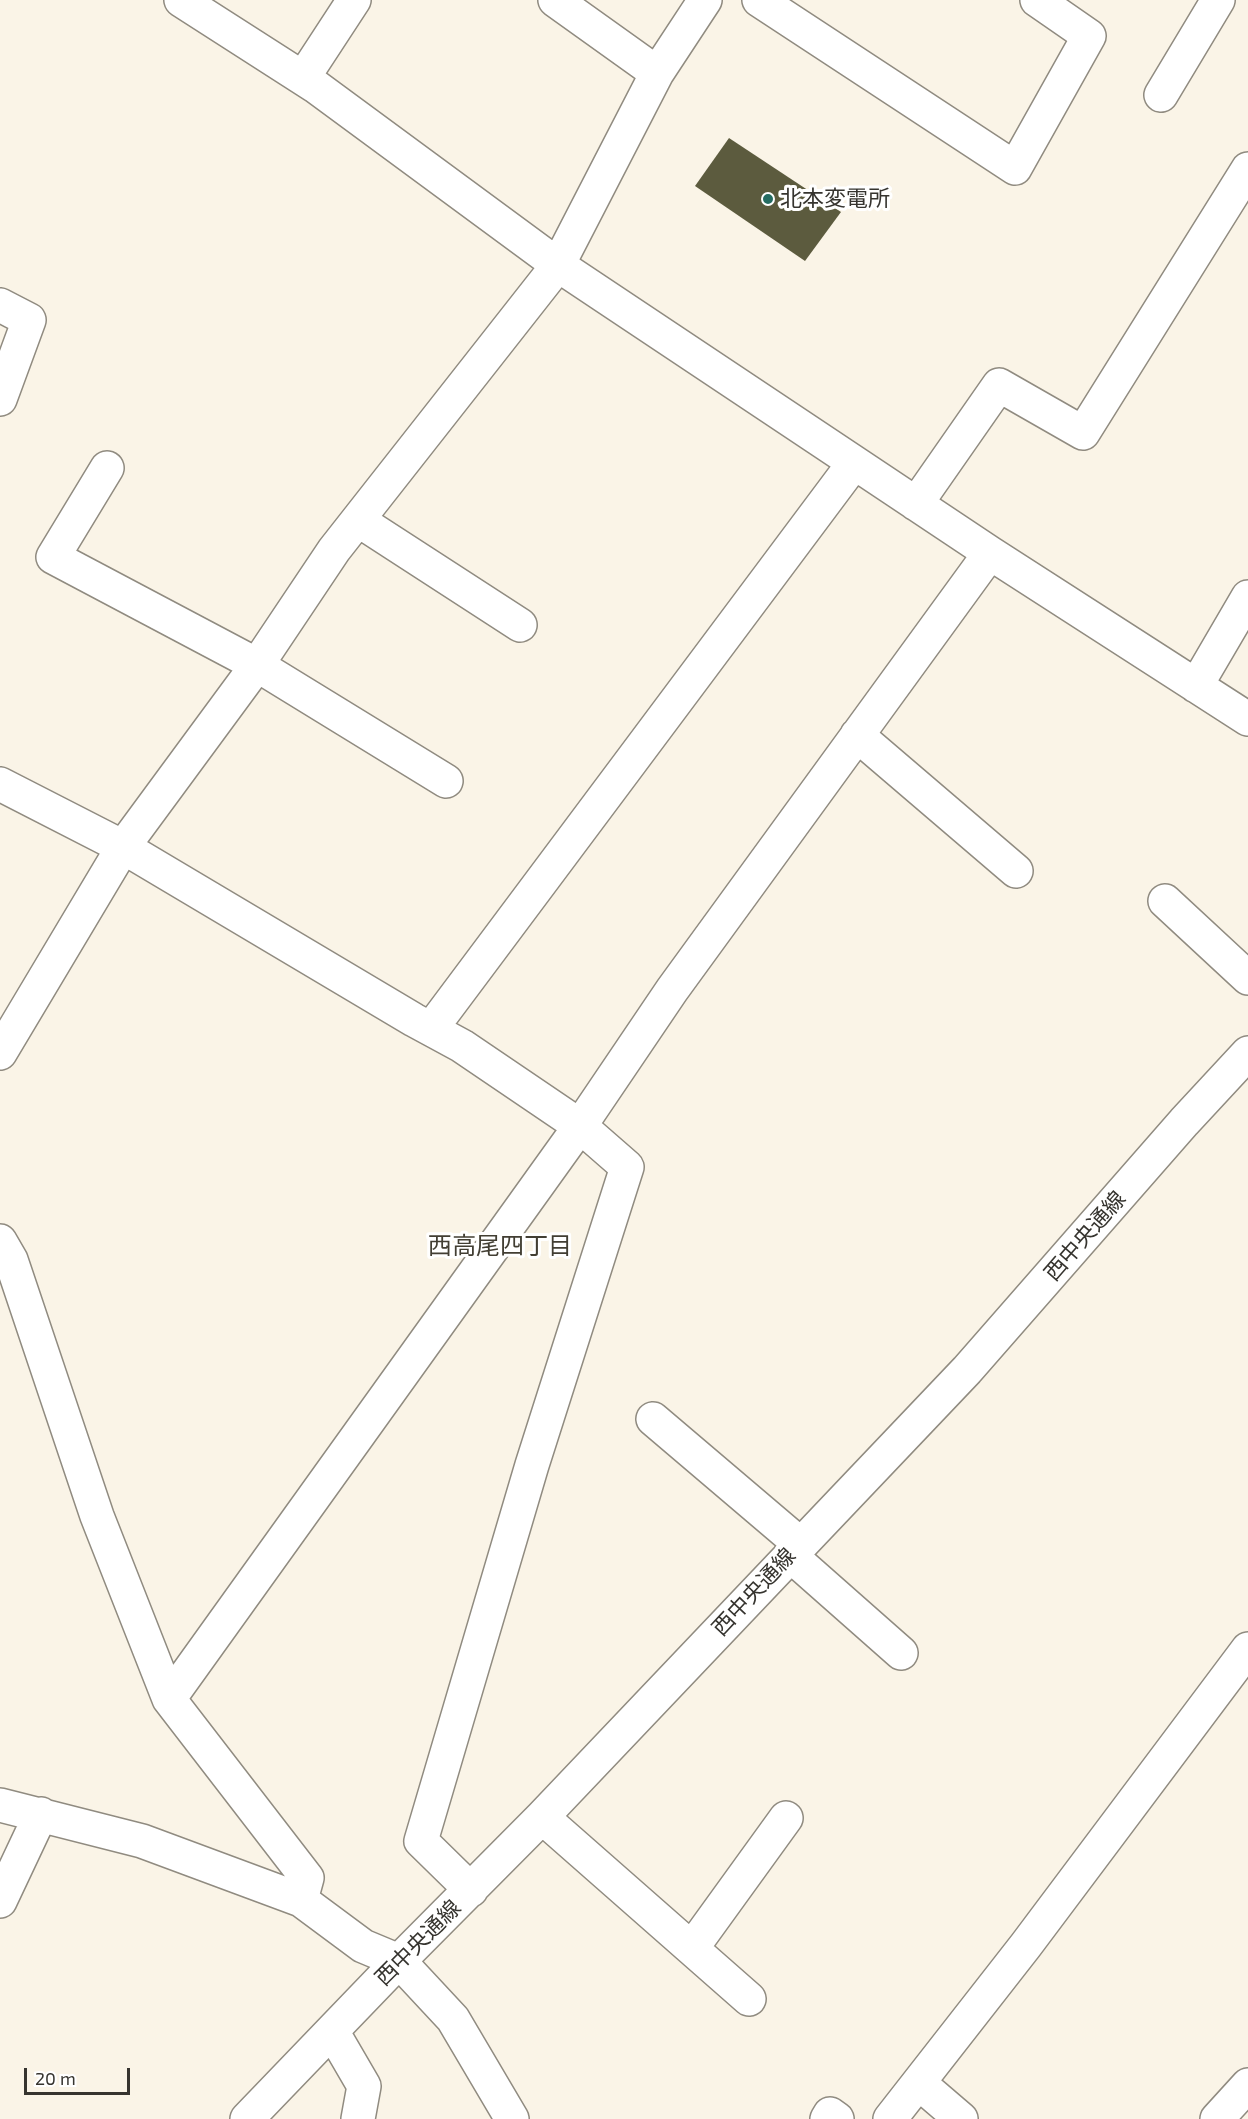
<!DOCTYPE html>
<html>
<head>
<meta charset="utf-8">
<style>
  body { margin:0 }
  #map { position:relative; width:1248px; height:2119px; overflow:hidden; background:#faf4e7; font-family:"Exo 2",sans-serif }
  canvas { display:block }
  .scale { position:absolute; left:24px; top:2068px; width:106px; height:27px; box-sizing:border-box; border:3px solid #36342f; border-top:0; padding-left:8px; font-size:18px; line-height:21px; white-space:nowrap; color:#36342f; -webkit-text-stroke:4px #fff; paint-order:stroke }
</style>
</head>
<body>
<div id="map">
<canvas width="1248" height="2119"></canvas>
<div class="scale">20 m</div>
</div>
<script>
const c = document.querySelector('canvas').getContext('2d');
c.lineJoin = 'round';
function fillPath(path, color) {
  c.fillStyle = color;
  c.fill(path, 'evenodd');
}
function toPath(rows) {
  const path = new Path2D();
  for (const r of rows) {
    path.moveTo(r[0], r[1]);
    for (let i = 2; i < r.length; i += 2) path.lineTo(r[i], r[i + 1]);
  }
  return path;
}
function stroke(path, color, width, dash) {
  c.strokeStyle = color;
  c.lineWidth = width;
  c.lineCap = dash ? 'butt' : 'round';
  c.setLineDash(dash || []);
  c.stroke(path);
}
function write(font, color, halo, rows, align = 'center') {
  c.font = font + ' "Exo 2","Noto Sans JP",sans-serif';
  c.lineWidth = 6;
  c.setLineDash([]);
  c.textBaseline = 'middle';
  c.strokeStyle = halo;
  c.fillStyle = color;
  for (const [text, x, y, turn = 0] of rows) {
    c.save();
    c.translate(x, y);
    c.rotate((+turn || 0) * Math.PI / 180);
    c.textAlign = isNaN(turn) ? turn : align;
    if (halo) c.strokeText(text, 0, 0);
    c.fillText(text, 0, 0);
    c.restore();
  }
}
fillPath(toPath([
  [729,138,841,212,805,261,695,186]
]), '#5c5b3e');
const minor = toPath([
  [181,0,315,86,558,265,990,553,1248,719],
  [555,0,657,73],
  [759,0,1015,168,1089,36,1037,0],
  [303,78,354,0],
  [1161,95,1218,0],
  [0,305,29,320,0,399],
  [107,468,53,557,257,665,446,781],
  [916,504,999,385,1083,433,1248,169],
  [358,520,520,625],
  [1196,686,1248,597],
  [857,735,1016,871],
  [0,784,123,847,414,1020,462,1046,580,1126,672,990,990,553],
  [1165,901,1248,978],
  [431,1029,854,463],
  [0,1053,123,847,257,665,334,550,558,265,657,73,705,0],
  [0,1241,11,1260,97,1516,169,1699,307,1878,301,1900],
  [653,1419,800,1544],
  [790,1555,901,1653],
  [169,1699,580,1126,627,1167,532,1465,421,1841,471,1890],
  [0,1805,142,1841,301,1900,363,1946,399,1961,453,2019,512,2119],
  [542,1817,749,1999],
  [0,1901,41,1814],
  [692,1948,786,1818],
  [332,2031,364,2086,358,2119],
  [919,2083,961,2119],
  [247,2119,399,1961,542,1817,967,1370,1184,1122,1248,1053],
  [827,2119,830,2114,837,2119],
  [890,2119,1026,1945,1248,1649],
  [1217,2119,1248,2085]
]);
stroke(minor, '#908b80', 36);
stroke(minor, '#fff', 33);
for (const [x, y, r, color] of [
  [768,199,6,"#256c62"]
]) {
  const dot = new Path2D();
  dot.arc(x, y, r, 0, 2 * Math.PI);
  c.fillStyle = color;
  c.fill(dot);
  stroke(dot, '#fff', 2);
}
write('22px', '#36342f', '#fff', [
  ["北本変電所",780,199]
], 'left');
write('22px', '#36342f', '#fff', [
  ["西中央通線",1085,1236,-49],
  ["西中央通線",754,1592,-47],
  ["西中央通線",418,1943,-45]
]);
write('24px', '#423e33', '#fff', [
  ["西高尾四丁目",500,1246]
]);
</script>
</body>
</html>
